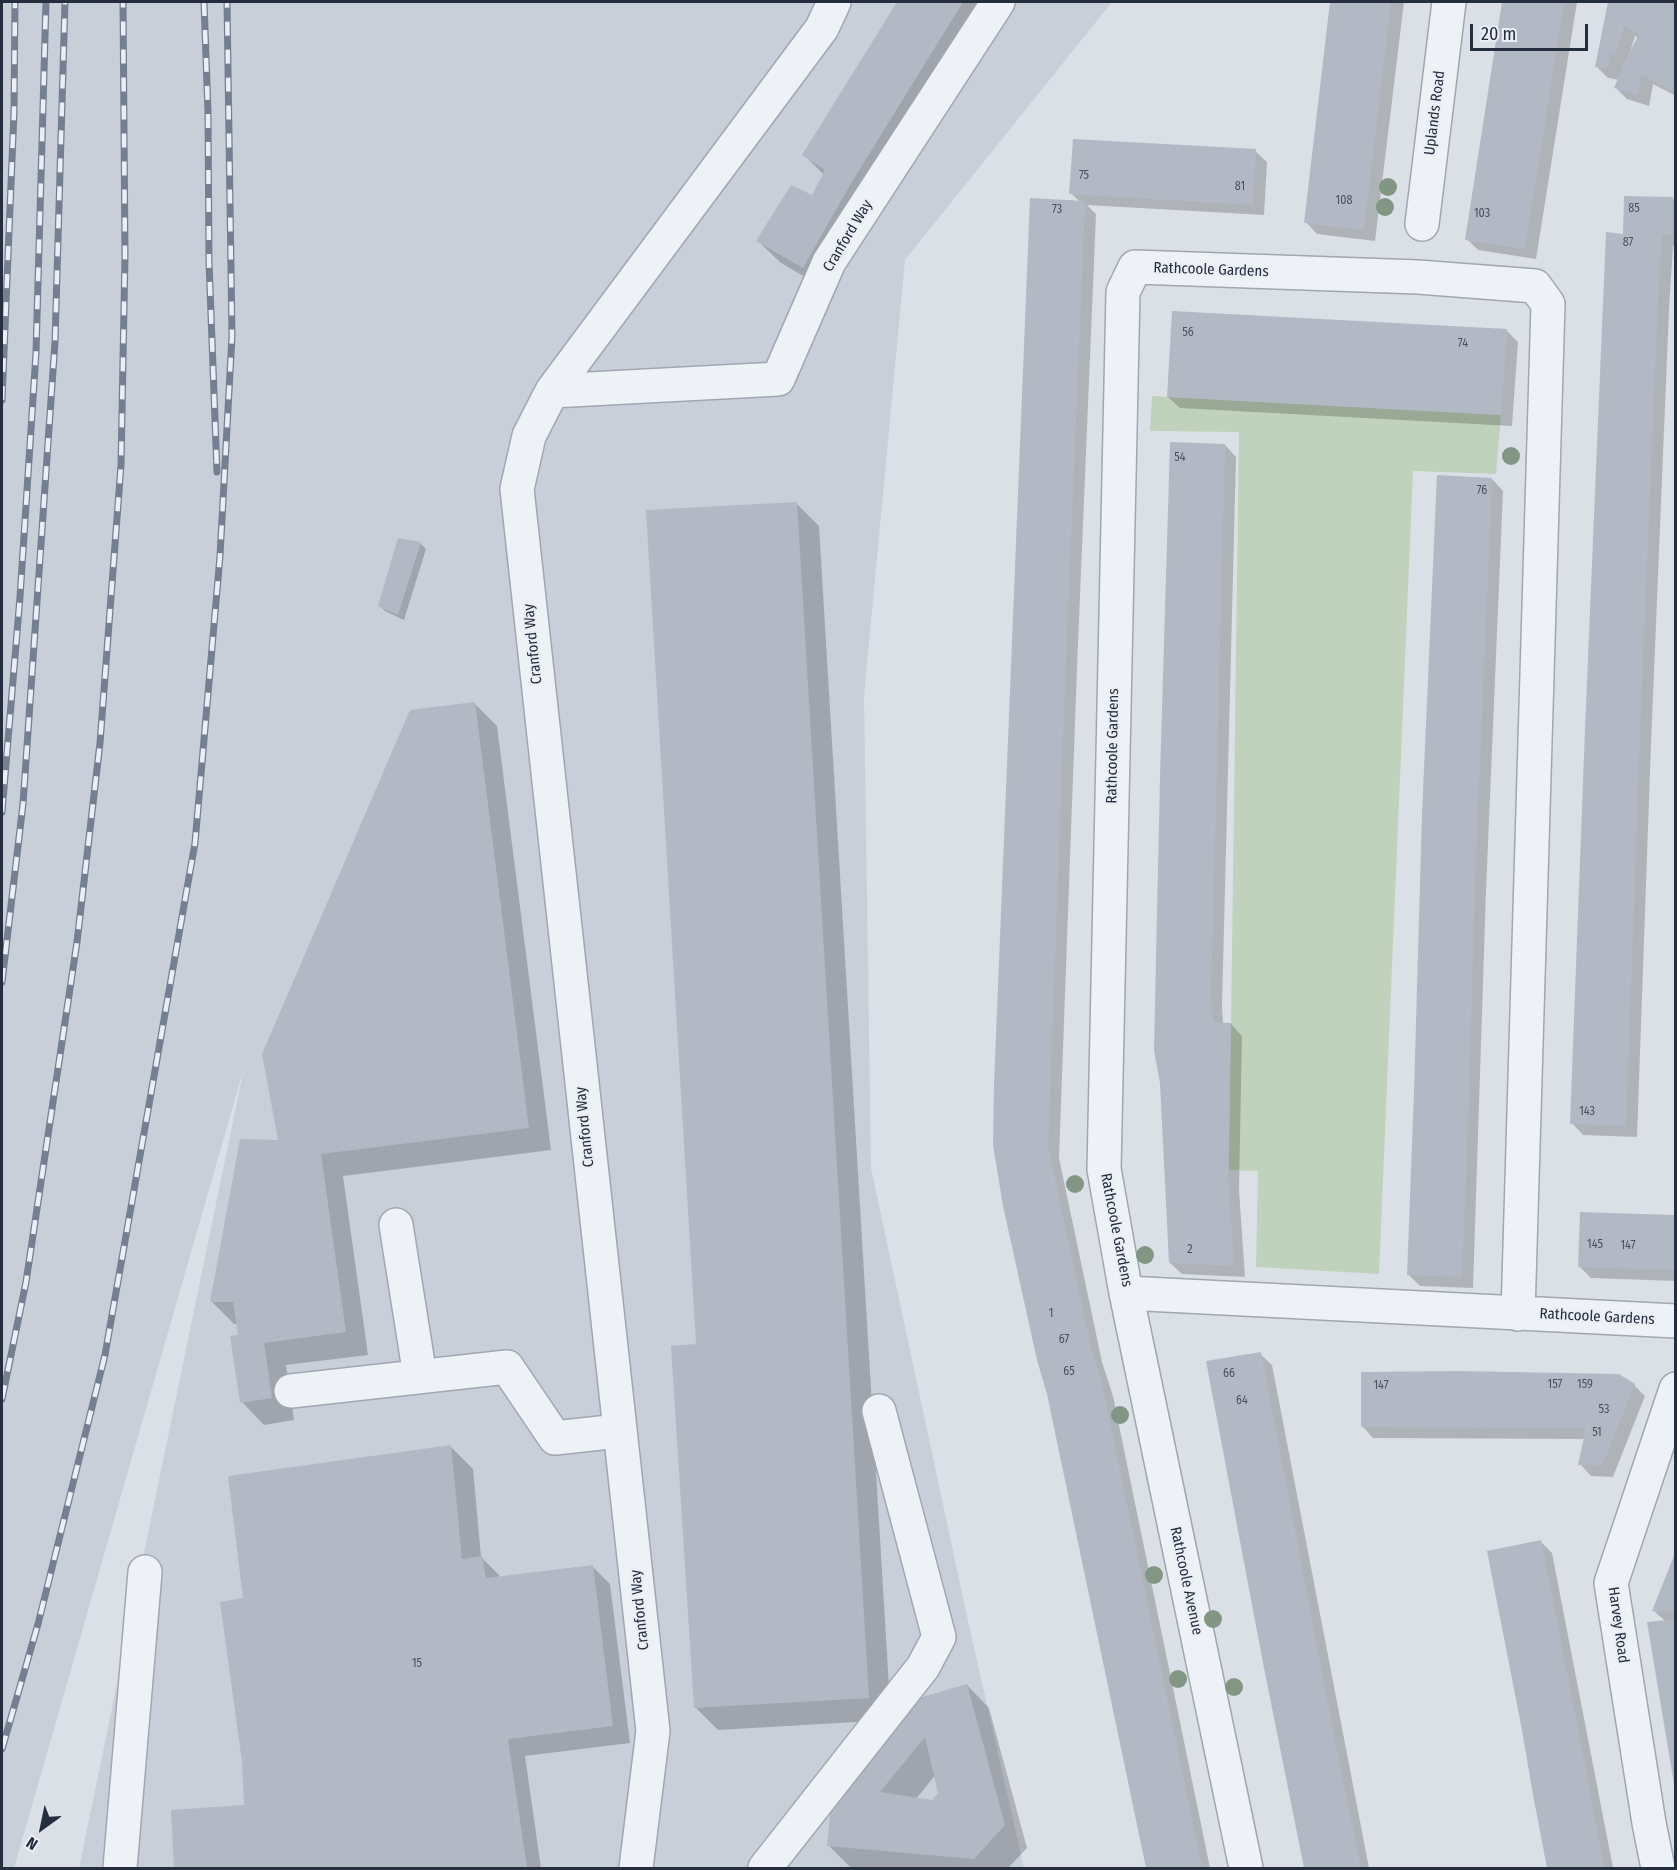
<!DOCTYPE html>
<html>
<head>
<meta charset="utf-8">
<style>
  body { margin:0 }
  #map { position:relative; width:1677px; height:1870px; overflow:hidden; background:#dbe0e7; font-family:"Fira Sans Condensed",sans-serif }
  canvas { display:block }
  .frame { position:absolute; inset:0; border:3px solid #242e3e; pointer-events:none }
  .north { position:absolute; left:12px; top:1798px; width:60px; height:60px; -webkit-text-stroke:4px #ebeff5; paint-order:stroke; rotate:213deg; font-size:16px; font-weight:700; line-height:24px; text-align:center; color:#242e3e }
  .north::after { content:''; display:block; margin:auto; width:21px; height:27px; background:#242e3e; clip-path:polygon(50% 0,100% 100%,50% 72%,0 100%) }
  .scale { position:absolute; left:1470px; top:24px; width:118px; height:27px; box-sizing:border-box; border:3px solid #242e3e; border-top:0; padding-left:8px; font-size:18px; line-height:21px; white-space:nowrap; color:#242e3e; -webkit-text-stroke:4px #ebeff5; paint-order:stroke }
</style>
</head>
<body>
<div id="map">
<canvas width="1677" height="1870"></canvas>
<div class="frame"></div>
<div class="north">N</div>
<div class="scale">20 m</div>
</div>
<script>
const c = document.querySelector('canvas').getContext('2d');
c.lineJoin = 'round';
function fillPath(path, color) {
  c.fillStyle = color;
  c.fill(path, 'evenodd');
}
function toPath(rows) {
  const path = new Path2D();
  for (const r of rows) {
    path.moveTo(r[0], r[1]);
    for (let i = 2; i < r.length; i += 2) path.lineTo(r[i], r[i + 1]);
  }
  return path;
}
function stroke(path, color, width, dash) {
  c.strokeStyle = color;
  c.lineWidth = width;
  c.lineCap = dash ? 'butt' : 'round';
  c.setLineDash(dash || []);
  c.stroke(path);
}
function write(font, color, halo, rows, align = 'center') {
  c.font = font + ' "Fira Sans Condensed",sans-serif';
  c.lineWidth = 4.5;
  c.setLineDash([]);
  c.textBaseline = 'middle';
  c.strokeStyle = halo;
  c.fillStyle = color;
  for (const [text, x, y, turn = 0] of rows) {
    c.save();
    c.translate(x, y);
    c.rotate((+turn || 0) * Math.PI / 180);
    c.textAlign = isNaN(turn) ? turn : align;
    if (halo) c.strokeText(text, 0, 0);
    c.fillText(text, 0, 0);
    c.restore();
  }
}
fillPath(toPath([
  [2,2,1112,2,905,260,864,696,871,1168,968,1621,1024,1868,79,1868,244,1068,14,1868,2,1868]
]), '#c9cfd9');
fillPath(toPath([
  [1152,396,1501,415,1496,474,1413,471,1379,1274,1256,1267,1258,1171,1229,1170,1239,432,1150,431]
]), '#c1d2bc');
fillPath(toPath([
  [899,2,1000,2,826,289,781,263,758,241,812,197,824,175,804,155],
  [1332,2,1404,2,1375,241,1317,234,1306,222],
  [1504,2,1577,2,1536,259,1478,250,1467,239],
  [1610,2,1676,2,1676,96,1653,84,1649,106,1627,99,1616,88,1619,80,1608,78,1597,67],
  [1635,36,1639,38,1632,50,1631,49],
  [1255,151,1267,162,1264,215,1087,205,1096,214,1077,668,1059,1158,1102,1362,1113,1396,1210,1868,1147,1868,1049,1394,1039,1360,1080,202,1071,193],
  [1672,198,1676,202,1676,246,1673,246,1669,310,1651,744,1637,1137,1583,1135,1572,1123,1625,236],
  [1506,330,1518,342,1512,426,1180,408,1168,397],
  [1225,445,1236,457,1222,1006,1223,1024,1231,1024,1242,1036,1239,1190,1245,1277,1182,1274,1170,1263],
  [1492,479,1503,491,1486,891,1473,1288,1420,1286,1408,1274],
  [797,504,819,526,891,1720,718,1730,695,1707,698,1345],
  [399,540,421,544,426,549,404,620,385,611,380,606],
  [475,704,497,726,551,1150,343,1176,368,1355,286,1365,294,1420,264,1425,242,1402,238,1324,234,1324,212,1302,280,1141],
  [1676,1213,1676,1281,1591,1278,1579,1266,1675,1216],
  [1260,1354,1272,1365,1369,1868,1306,1868,1208,1363],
  [1634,1385,1645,1396,1613,1477,1591,1476,1580,1464,1585,1439,1373,1438,1362,1426],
  [450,1446,473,1469,481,1557,499,1575,499,1578,593,1567,610,1584,630,1743,525,1756,541,1868,175,1868,173,1811,245,1806,244,1599],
  [1541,1542,1552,1553,1613,1868,1549,1868,1488,1552],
  [1676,1556,1676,1782,1665,1621,1654,1611],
  [967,1685,989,1708,1027,1848,1008,1868,851,1868,829,1846],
  [936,1774,940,1794,932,1801,916,1799]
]), '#0003');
fillPath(toPath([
  [897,2,963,2,850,185,803,268,756,241,791,185,812,195,825,170,802,155],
  [1330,2,1391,2,1364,230,1304,223],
  [1502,2,1564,2,1525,249,1465,240],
  [1608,2,1676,2,1674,92,1641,74,1638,95,1614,88,1624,63,1639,34,1624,26,1614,56,1610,54,1607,69,1595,67],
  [1073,139,1256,149,1253,205,1069,194],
  [1624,196,1673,197,1672,235,1662,235,1658,297,1640,731,1626,1126,1570,1124,1585,729,1606,232,1623,234],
  [1030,198,1085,201,1066,657,1048,1146,1091,1349,1102,1384,1202,1868,1146,1868,1047,1394,1037,1360,1003,1206,993,1145,994,1084],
  [1172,311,1507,329,1501,415,1167,397],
  [1170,442,1225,444,1211,993,1213,1022,1231,1023,1228,1177,1234,1266,1169,1263,1160,1083,1154,1051,1160,776],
  [1437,475,1492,478,1475,878,1469,1094,1462,1277,1407,1275,1414,1092,1422,814],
  [797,502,869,1698,694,1708,671,1346,696,1344,646,510],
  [398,538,421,542,398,615,378,606],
  [475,702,529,1128,321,1154,346,1332,264,1343,272,1398,240,1403,230,1336,238,1335,233,1302,210,1302,240,1139,278,1140,262,1054,410,710],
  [1580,1212,1674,1215,1676,1213,1676,1270,1578,1267],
  [1261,1352,1335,1741,1361,1868,1304,1868,1263,1663,1206,1361],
  [1458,1371,1619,1374,1635,1384,1602,1466,1578,1465,1586,1428,1361,1427,1361,1372],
  [451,1445,462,1559,482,1556,486,1578,593,1565,613,1726,508,1739,527,1868,174,1868,171,1810,244,1805,242,1762,220,1602,243,1598,228,1476],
  [1541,1540,1582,1750,1604,1868,1547,1868,1533,1795,1522,1730,1487,1551],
  [1675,1553,1676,1613,1652,1611],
  [1676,1619,1676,1784,1674,1784,1647,1622],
  [967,1684,1005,1825,974,1859,827,1846,832,1793,912,1700],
  [925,1737,938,1793,932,1800,880,1792]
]), '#b2b9c4');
const minor = toPath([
  [1422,224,1449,2],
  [552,391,778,379,829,262,998,2],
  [396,1225,420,1376],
  [1126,1293,1676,1321],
  [291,1391,507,1367,555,1438,618,1431],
  [120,1868,145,1572],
  [636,1868,653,1731,517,489,529,436,552,391,822,28,834,2],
  [765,1868,923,1667,939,1637,879,1411],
  [1246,1868,1126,1293,1104,1169,1123,292,1135,267,1418,277,1535,286,1548,304,1518,1314],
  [1658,1868,1649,1823,1611,1583,1676,1389]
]);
stroke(minor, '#a0a7b1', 36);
stroke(minor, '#eef1f5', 33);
const rail = toPath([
  [204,2,208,112,209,262,217,472],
  [2,400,14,112,15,2],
  [2,812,20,597,36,353,46,2],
  [2,982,23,804,55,342,65,2],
  [2,1399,26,1282,77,942,100,743,121,465,125,255,123,2],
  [2,1749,38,1624,105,1355,195,843,220,556,232,336,227,2]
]);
stroke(rail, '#747f92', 7);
stroke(rail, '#ebeff5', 4.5, [14]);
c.fillStyle = '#819783';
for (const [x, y] of [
  [1388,187],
  [1385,207],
  [1511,456],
  [1075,1184],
  [1145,1255],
  [1120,1415],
  [1154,1575],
  [1213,1619],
  [1178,1679],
  [1234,1687]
]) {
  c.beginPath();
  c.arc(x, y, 9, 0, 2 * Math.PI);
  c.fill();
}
write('12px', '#485160', null, [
  ["75",1084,176],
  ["81",1240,187],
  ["108",1344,201],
  ["85",1634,209],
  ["73",1057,210],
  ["103",1482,214],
  ["87",1628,243],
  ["56",1188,333],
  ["74",1463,344],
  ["54",1180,458],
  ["76",1482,491],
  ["143",1587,1112],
  ["145",1595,1245],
  ["147",1628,1246],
  ["2",1190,1250],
  ["1",1051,1314],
  ["67",1064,1340],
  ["65",1069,1372],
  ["66",1229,1374],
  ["157",1555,1385],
  ["159",1585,1385],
  ["147",1381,1386],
  ["64",1242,1401],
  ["53",1604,1410],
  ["51",1597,1433],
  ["15",417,1664]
]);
write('15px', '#242e3e', '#ebeff5', [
  ["Uplands Road",1435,113,-83],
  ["Cranford Way",848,236,-59],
  ["Rathcoole Gardens",1211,270,2],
  ["Cranford Way",533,644,-96],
  ["Rathcoole Gardens",1113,746,-89],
  ["Cranford Way",585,1127,-96],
  ["Rathcoole Gardens",1116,1230,79],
  ["Rathcoole Gardens",1597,1317,3],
  ["Rathcoole Avenue",1186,1581,78],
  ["Cranford Way",640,1610,-96],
  ["Harvey Road",1618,1625,82]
]);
</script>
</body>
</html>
